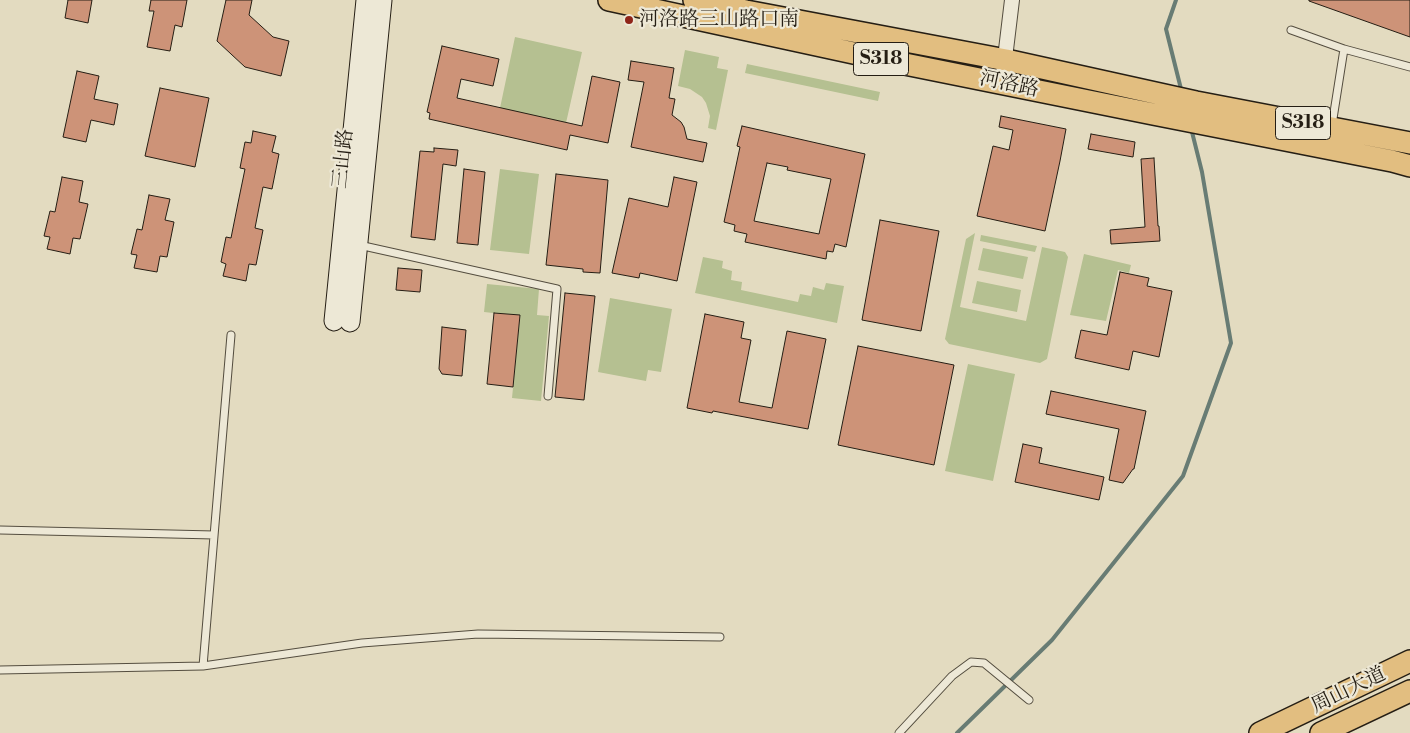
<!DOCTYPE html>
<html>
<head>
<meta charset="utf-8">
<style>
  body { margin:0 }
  canvas { display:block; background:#e3dbc0 }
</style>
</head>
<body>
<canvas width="1410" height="733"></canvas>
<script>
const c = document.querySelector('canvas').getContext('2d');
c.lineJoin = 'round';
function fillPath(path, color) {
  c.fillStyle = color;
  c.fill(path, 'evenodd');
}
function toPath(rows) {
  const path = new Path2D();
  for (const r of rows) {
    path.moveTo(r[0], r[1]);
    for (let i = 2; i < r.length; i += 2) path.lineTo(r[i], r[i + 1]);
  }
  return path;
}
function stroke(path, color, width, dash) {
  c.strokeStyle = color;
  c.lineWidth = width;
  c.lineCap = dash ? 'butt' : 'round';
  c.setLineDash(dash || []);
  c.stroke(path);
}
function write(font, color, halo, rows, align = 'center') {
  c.font = font + ' "Libre Bodoni","Noto Serif SC",serif';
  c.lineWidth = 4.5;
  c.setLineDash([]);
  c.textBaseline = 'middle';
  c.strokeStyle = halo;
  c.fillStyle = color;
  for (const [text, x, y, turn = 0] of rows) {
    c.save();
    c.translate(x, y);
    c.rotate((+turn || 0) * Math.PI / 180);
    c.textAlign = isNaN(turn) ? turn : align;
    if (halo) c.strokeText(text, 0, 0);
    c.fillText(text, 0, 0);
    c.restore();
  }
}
fillPath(toPath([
  [515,37,582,52,566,123,500,108],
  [685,50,719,57,717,68,728,70,716,130,708,128,710,116,706,103,702,97,690,89,678,86],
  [747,64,880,92,878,101,745,73],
  [500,169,539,174,529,254,490,250],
  [975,233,960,307,1026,321,1042,247,1065,252,1068,257,1047,359,1040,363,949,344,945,339,966,239],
  [981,235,1037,246,1035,252,980,241],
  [983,248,1028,257,1023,279,978,270],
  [1084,254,1131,265,1129,273,1118,270,1106,321,1070,315],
  [703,257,723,261,722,268,732,271,731,280,742,282,741,290,798,302,800,294,811,296,813,287,824,290,826,283,844,286,837,323,695,293],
  [977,281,1021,290,1017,312,972,303],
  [487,284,539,289,537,315,549,316,541,401,512,398,520,316,484,312],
  [610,298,672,309,661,372,648,370,646,381,598,372],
  [968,364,1015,374,993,481,945,471]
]), '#b5c091');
stroke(toPath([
  [1176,0,1166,29,1182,93],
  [957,733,1052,640,1183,476,1231,343,1202,172,1191,128]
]), '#687c74', 4);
const building = toPath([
  [68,0,92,0,88,23,65,18,68,0],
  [151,0,187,0,182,27,175,25,170,51,147,47,154,11,149,11,151,0],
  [226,0,252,0,249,15,273,37,289,41,281,76,245,67,217,41,226,0],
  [1309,0,1410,0,1410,37,1309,1,1309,0],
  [442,46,499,59,493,86,461,79,457,98,582,126,592,76,620,82,608,143,570,135,567,150,429,119,430,113,427,112,442,46],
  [631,61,674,68,669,98,675,99,672,115,681,122,684,127,687,139,707,143,703,162,631,147,644,82,628,80,631,61],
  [77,71,99,76,94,99,118,104,114,125,91,120,86,142,63,137,77,71],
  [160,88,209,98,195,167,145,156,160,88],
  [1001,116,1066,129,1060,161,1045,231,977,216,993,146,1009,150,1013,130,999,127,1001,116],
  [742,126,865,154,846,247,835,244,833,252,827,251,826,259,745,242,747,234,734,231,735,225,724,222,740,147,737,146,742,126],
  [767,163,788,167,787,170,831,179,819,234,754,221,767,163],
  [253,131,276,136,272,152,279,154,272,189,263,187,255,228,263,230,256,265,249,264,246,281,223,276,226,264,221,262,226,237,231,238,238,203,245,169,240,168,245,142,251,143,253,131],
  [1091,134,1135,142,1133,157,1088,149,1091,134],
  [434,148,458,150,456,166,443,164,435,240,411,237,420,151,434,152,434,148],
  [1154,158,1158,226,1159,226,1160,241,1111,244,1110,230,1145,227,1141,159,1154,158],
  [464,169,485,172,478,245,457,243,464,169],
  [556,174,608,180,600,273,583,272,583,269,546,265,556,174],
  [62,177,83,181,79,202,88,204,80,239,73,238,70,254,47,249,50,237,44,236,50,211,55,212,62,177],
  [674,177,697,182,677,281,640,273,639,278,612,273,629,198,668,207,674,177],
  [149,195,170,199,165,220,174,222,167,257,160,256,157,272,134,268,137,255,131,254,137,229,142,230,149,195],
  [880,220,939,231,921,331,862,320,880,220],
  [398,268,422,270,420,292,396,290,398,268],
  [1120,272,1149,278,1147,286,1172,291,1159,357,1133,351,1129,370,1075,358,1081,330,1107,335,1120,272],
  [565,293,595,296,584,400,555,397,565,293],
  [494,313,520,315,513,387,487,384,494,313],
  [705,314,744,322,741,338,751,340,739,402,772,408,787,331,826,339,808,429,713,411,712,413,687,408,705,314],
  [442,327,466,330,462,376,442,374,439,369,442,327],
  [858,346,954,365,934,465,838,445,858,346],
  [1051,391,1146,411,1134,469,1133,469,1123,483,1109,480,1119,429,1046,414,1051,391],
  [1023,444,1042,448,1039,463,1104,477,1099,500,1015,482,1023,444]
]);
fillPath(building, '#cd9378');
stroke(building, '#251e14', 1);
const lane = toPath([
  [1291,30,1344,49],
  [1332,125,1344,49,1410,67],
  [359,245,557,289,548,396],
  [0,530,214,535],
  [203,666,231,335],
  [0,670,203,666,362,643,478,634,720,637],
  [899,733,952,676,971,662,984,663,1029,700]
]);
const street = toPath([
  [1002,83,1012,0]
]);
const secondary = toPath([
  [334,321,366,0],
  [350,322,382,0]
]);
const primary = toPath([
  [609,0,895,62,1153,114,1392,161,1410,166],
  [694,0,746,11,1006,60,1196,102,1410,143],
  [1260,733,1410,661],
  [1321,733,1410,691]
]);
stroke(lane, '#544d3f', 9);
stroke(street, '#544d3f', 16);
stroke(secondary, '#251e14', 21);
stroke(primary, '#251e14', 24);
stroke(lane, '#ede8d6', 7);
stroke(street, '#ede8d6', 14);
stroke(secondary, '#ede8d6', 19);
stroke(primary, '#e2be80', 21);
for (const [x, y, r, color] of [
  [629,20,5,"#8f2418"]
]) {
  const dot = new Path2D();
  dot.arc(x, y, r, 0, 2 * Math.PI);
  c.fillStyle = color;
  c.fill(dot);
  stroke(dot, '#ede8d6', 2);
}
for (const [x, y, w] of [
  [881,59,55],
  [1303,123,55]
]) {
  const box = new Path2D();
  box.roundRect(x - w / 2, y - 16.5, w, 33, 4);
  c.fillStyle = '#ede8d6';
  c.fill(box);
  stroke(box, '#251e14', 1);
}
write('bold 19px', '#251e14', null, [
  ["S318",881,59],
  ["S318",1303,123]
]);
write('20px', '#251e14', '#ede8d6', [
  ["河洛路三山路口南",639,20]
], 'left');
write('20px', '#251e14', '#ede8d6', [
  ["河洛路",1009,85,12],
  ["三山路",344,159,-84],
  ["周山大道",1349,691,-26]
]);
</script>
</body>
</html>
